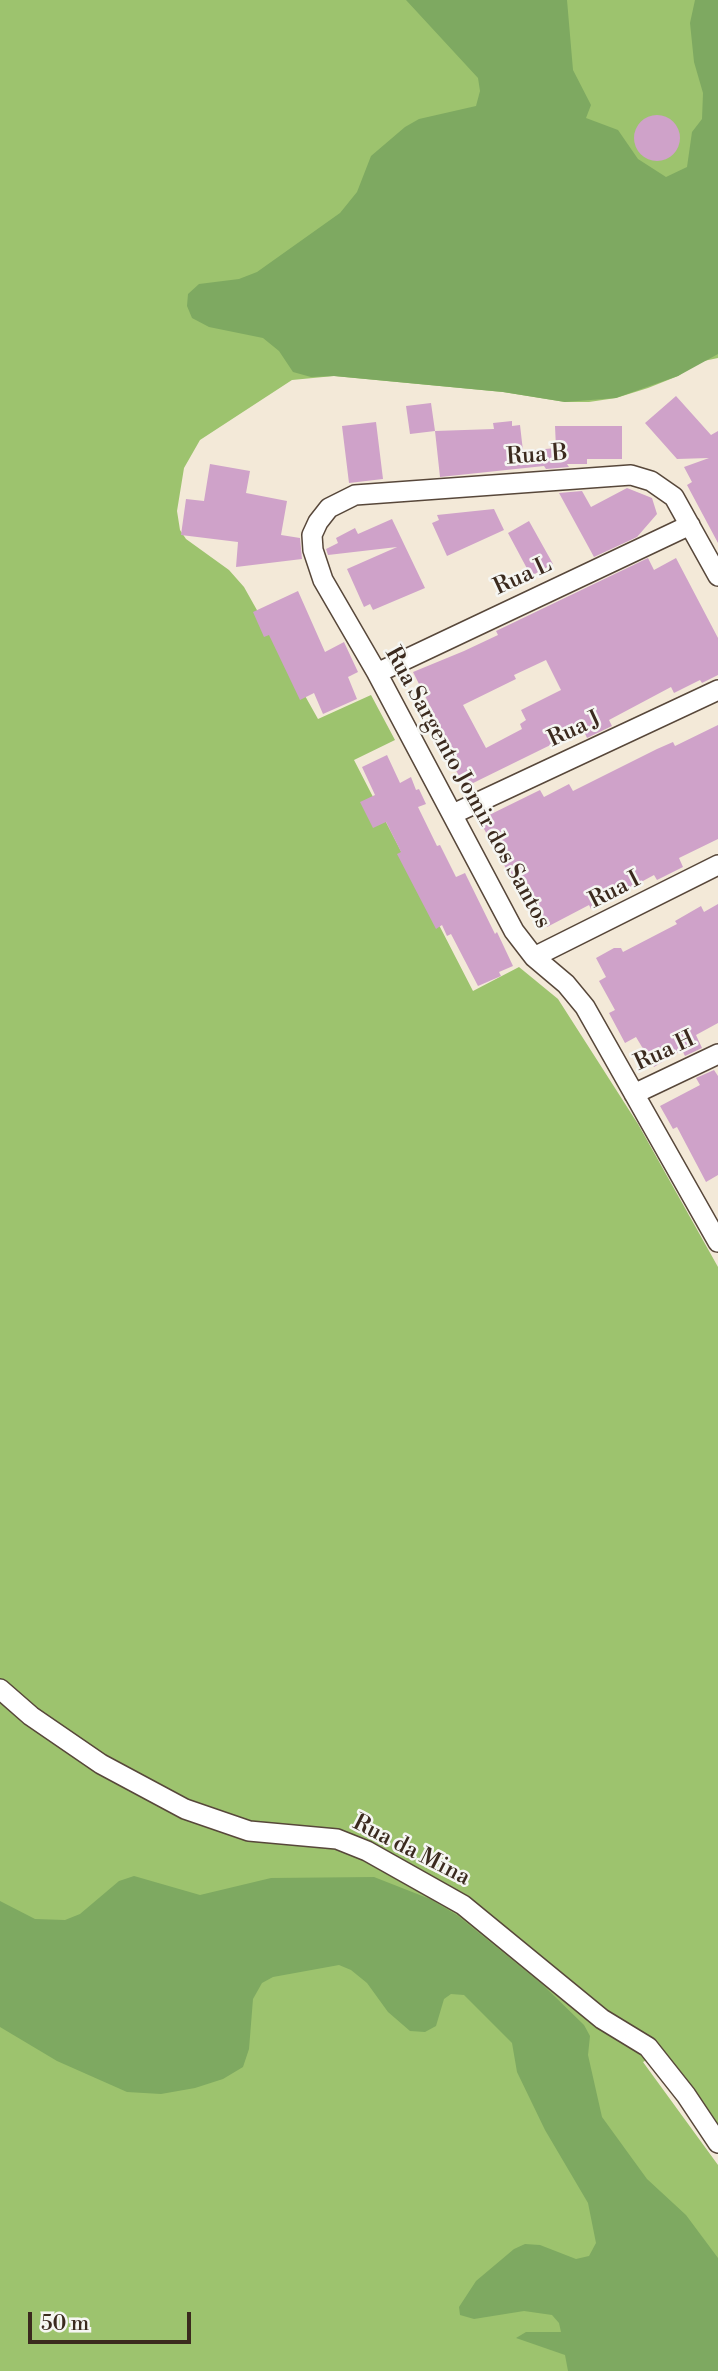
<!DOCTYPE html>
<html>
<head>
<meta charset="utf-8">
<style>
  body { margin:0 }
  #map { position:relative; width:718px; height:2371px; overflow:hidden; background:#f3e9d8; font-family:"Libre Bodoni",serif }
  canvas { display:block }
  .scale { position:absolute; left:28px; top:2312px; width:163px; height:32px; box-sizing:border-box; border:4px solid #3b2a1e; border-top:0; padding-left:9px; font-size:21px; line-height:24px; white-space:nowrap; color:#3b2a1e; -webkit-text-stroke:5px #f6f6f2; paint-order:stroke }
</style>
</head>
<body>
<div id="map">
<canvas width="718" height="2371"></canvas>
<div class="scale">50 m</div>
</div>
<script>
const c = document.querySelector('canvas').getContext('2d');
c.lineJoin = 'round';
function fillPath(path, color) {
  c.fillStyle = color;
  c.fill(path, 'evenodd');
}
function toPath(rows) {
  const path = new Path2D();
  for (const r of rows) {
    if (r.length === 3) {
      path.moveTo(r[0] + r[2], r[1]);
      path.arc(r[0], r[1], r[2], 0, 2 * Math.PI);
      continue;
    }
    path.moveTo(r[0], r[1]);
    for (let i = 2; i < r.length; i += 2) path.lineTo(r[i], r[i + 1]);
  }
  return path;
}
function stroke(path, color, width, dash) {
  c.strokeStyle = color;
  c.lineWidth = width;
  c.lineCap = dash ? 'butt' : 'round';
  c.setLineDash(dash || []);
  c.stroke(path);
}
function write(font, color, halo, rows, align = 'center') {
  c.font = font + ' "Libre Bodoni",serif';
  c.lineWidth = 5;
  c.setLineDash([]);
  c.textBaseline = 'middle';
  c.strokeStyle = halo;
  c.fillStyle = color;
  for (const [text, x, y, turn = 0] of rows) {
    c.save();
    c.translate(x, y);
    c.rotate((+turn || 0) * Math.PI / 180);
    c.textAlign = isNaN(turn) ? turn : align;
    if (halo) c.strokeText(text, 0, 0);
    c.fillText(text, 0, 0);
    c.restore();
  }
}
fillPath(toPath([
  [0,0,718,0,718,358,699,362,678,376,648,388,616,398,589,402,565,402,503,392,334,376,292,380,200,440,184,468,177,511,180,530,186,539,229,570,244,587,318,719,371,695,395,740,354,760,473,991,519,967,558,999,638,1124,718,1267,718,2127,661,2052,643,2062,718,2165,718,2371,0,2371]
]), '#9dc36e');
fillPath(toPath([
  [406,0,567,0,573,70,591,105,586,118,618,130,638,159,666,177,687,167,692,132,702,119,703,93,694,62,690,23,695,0,718,0,718,354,678,376,616,398,565,402,503,392,334,376,311,377,293,372,279,351,263,338,209,327,192,318,187,306,188,294,199,284,239,279,257,272,340,213,357,192,371,156,405,127,419,119,476,106,480,91,478,78],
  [134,1876,200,1895,271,1878,374,1877,430,1899,457,1915,543,1985,584,2025,590,2036,588,2055,602,2117,647,2179,686,2215,718,2258,718,2371,568,2371,565,2355,516,2338,526,2332,561,2332,559,2323,552,2315,524,2311,474,2319,460,2315,459,2307,476,2281,514,2249,525,2244,540,2245,576,2259,589,2256,596,2243,588,2203,545,2130,517,2072,512,2043,464,1995,451,1994,444,1999,436,2026,425,2032,410,2031,388,2012,367,1983,351,1970,339,1965,273,1977,262,1983,253,1999,249,2049,243,2067,223,2079,195,2088,161,2094,127,2092,57,2061,0,2027,0,1901,35,1919,65,1920,80,1914,119,1881]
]), '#7ea961');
fillPath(toPath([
  [657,138,23],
  [676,396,711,435,718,431,718,543,687,485,692,482,684,467,709,458,677,459,645,423],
  [431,403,435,431,410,434,406,406],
  [512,421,512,426,520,425,523,451,556,448,555,426,622,426,622,459,587,459,587,464,567,464,569,467,546,469,544,466,440,477,435,431,494,429,493,423],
  [376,422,383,479,349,483,342,426],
  [210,464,250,471,246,493,287,501,281,535,300,538,302,559,236,567,238,542,181,535,186,499,204,501],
  [627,488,652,498,657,514,637,537,594,557,559,493,582,491,591,507],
  [494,509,504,530,447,556,432,523,439,520,437,515],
  [392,519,425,588,373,610,370,604,364,607,347,569,397,547,328,555,326,549,338,543,336,538,355,528,358,534],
  [529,521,553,564,531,576,508,533],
  [648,558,654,570,676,558,718,638,718,675,702,683,700,680,674,693,671,687,609,720,612,726,587,738,583,729,465,787,453,765,458,762,413,672,464,651,498,635,496,631],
  [546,660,561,690,521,710,526,720,520,724,522,729,486,748,463,705,516,679,514,675],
  [298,591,325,652,344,642,358,672,348,677,357,699,323,714,314,693,300,700,269,635,264,637,253,612],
  [718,725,718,839,679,858,683,867,657,880,654,875,591,909,589,905,547,927,530,893,522,897,479,820,540,790,544,797,569,784,573,791,657,749,673,742,675,746],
  [387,755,400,783,411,777,416,790,419,789,426,804,418,807,437,846,440,845,456,877,465,873,495,934,497,932,513,966,499,972,501,976,478,986,451,934,447,936,442,925,436,929,397,854,401,852,386,822,373,828,360,802,375,795,362,767],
  [718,904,718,1023,696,1035,702,1048,685,1056,682,1050,654,1067,636,1037,625,1043,609,1013,615,1010,599,981,606,977,596,958,614,948,621,948,623,952,677,924,675,921,701,906,704,912],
  [714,1070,718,1076,718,1175,706,1182,677,1127,673,1129,660,1106,700,1085,696,1078]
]), '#cfa2c9');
const street = toPath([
  [718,576,674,497,651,481,631,475,355,495,329,508,318,522,312,535,313,550,323,580,377,673,514,931,534,957,566,984,585,1007,718,1242],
  [377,673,690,525],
  [453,814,718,690],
  [534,957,718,865],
  [634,1094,718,1054],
  [0,1689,31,1716,101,1764,185,1809,249,1831,337,1839,367,1851,463,1905,602,2019,648,2047,686,2095,718,2143]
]);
stroke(street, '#57473a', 22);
stroke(street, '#fff', 19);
write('23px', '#3b2a1e', '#f6f6f2', [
  ["Rua B",537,456,-4],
  ["Rua L",523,577,-25],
  ["Rua J",575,730,-25],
  ["Rua Sargento Jomir dos Santos",467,788,61],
  ["Rua I",615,891,-27],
  ["Rua H",665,1052,-25],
  ["Rua da Mina",411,1851,27]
]);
</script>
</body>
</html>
